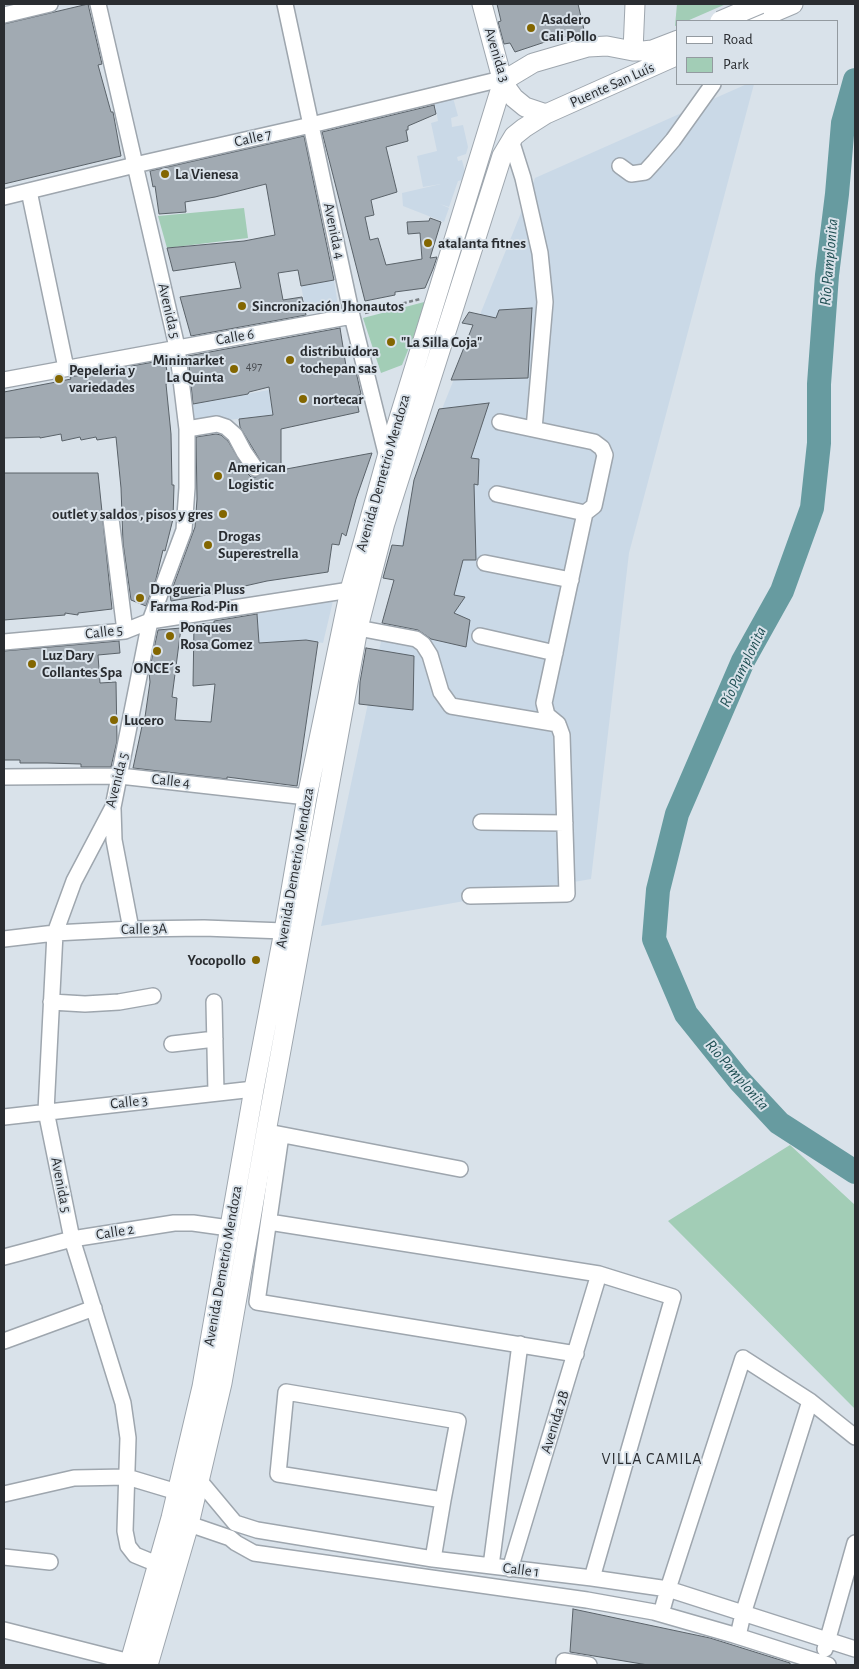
<!DOCTYPE html>
<html>
<head>
<meta charset="utf-8">
<style>
  body { margin:0 }
  #map { position:relative; width:859px; height:1669px; overflow:hidden; background:#d9e2ea; font-family:"Alegreya Sans",sans-serif }
  canvas { display:block }
  .frame { position:absolute; inset:0; border:5px solid #2a2d31; pointer-events:none }
  .legend { position:absolute; left:676px; top:20px; width:162px; height:65px; box-sizing:border-box; background:#d9e2ea; border:1px solid #939aa0; margin:0; padding:6px 9px; list-style:none; font-size:15px; color:#2a2d31 }
  .legend li { display:flex; align-items:center; gap:10px; height:25px }
  .legend b { width:25px; border:1px solid #939aa0 }
</style>
</head>
<body>
<div id="map">
<canvas width="859" height="1669"></canvas>
<div class="frame"></div>
<ul class="legend">
<li><b style="height:6px;background:#fff"></b>Road</li>
<li><b style="height:14px;background:#a2cdb6"></b>Park</li>
</ul>
</div>
<script>
const c = document.querySelector('canvas').getContext('2d');
c.lineJoin = 'round';
function fillPath(path, color) {
  c.fillStyle = color;
  c.fill(path, 'evenodd');
}
function toPath(rows) {
  const path = new Path2D();
  for (const r of rows) {
    path.moveTo(r[0], r[1]);
    for (let i = 2; i < r.length; i += 2) path.lineTo(r[i], r[i + 1]);
  }
  return path;
}
function stroke(path, color, width, dash) {
  c.strokeStyle = color;
  c.lineWidth = width;
  c.lineCap = dash ? 'butt' : 'round';
  c.setLineDash(dash || []);
  c.stroke(path);
}
function write(font, color, halo, rows, align = 'center') {
  c.font = font + ' "Alegreya Sans",sans-serif';
  c.lineWidth = 4;
  c.setLineDash([]);
  c.textBaseline = 'middle';
  c.strokeStyle = halo;
  c.fillStyle = color;
  for (const [text, x, y, turn = 0] of rows) {
    c.save();
    c.translate(x, y);
    c.rotate((+turn || 0) * Math.PI / 180);
    c.textAlign = isNaN(turn) ? turn : align;
    if (halo) c.strokeText(text, 0, 0);
    c.fillText(text, 0, 0);
    c.restore();
  }
}
fillPath(toPath([
  [747,84,754,84,629,553,591,879,321,926,417,471,535,178],
  [452,94,458,116,451,118,452,127,463,125,468,147,466,154,457,157,458,161,462,160,465,172,462,180,458,181,449,207,440,204,449,208,444,222,403,206,402,193,441,184,423,187,417,156,437,151,431,123,438,121,434,99],
  [334,280,338,306,306,311,301,286],
  [269,390,273,415,192,424,191,404],
  [323,598,333,601,323,643,306,640,259,643,257,608]
]), '#cad9e7');
fillPath(toPath([
  [677,4,726,4,687,21,678,21,678,25,675,26],
  [244,208,248,238,167,248,158,216],
  [428,301,402,365,381,373,363,318],
  [790,1145,855,1205,855,1409,668,1221]
]), '#a2cdb6');
stroke(toPath([
  [855,80,843,123,837,194,827,275,819,384,819,443,812,508,782,591,743,661,677,814,658,890,654,939,686,1014,739,1080,779,1123,855,1172]
]), '#679ba0', 24);
const building = toPath([
  [88,4,102,64,98,65,111,112,113,112,121,156,4,184,4,24,88,4],
  [497,4,578,4,585,34,568,38,568,36,551,40,515,52,510,43,504,44,498,22,501,21,497,4],
  [434,105,436,114,408,126,408,130,406,130,408,141,386,147,397,192,371,200,374,215,365,217,370,240,378,238,386,265,422,259,420,233,408,234,407,222,429,221,430,218,441,222,430,258,437,257,433,269,425,288,395,292,395,295,365,301,322,132,434,105],
  [304,136,334,280,301,286,298,270,278,273,283,300,302,297,306,315,191,336,180,297,241,288,235,262,173,271,167,248,244,241,275,235,266,184,215,197,185,202,186,212,159,214,155,186,153,187,150,171,304,136],
  [532,308,528,378,451,380,473,325,462,323,469,312,496,318,499,310,532,308],
  [340,328,346,366,355,367,361,394,356,396,359,412,281,429,281,470,372,453,356,499,346,536,342,533,339,545,332,544,328,572,267,581,236,588,236,590,171,601,170,595,195,527,197,499,196,437,216,434,221,435,228,441,247,473,251,477,256,477,263,472,264,467,240,427,239,419,273,415,269,387,249,392,248,394,193,404,188,356,340,328],
  [165,360,169,383,166,384,171,434,172,485,174,485,173,519,165,551,163,550,156,579,146,606,131,600,123,543,121,488,116,437,97,440,96,437,81,440,80,437,62,441,61,434,40,438,40,437,4,438,4,392,51,383,71,379,70,377,165,360],
  [489,403,471,458,479,459,478,485,474,484,476,560,463,560,454,595,465,597,454,613,470,620,466,647,431,639,418,630,382,623,394,580,383,578,392,545,403,546,414,480,439,409,489,403],
  [4,473,98,473,112,609,78,613,78,615,65,613,65,615,4,620,4,473],
  [257,614,259,643,306,640,318,642,297,786,227,777,227,779,133,768,144,717,145,717,150,682,149,672,158,630,181,628,172,697,177,698,175,720,211,722,215,684,193,686,194,624,214,623,214,621,257,614],
  [119,641,120,653,98,655,100,683,116,682,117,741,111,767,81,767,81,764,47,763,20,763,20,760,4,760,4,651,119,641],
  [366,648,414,656,413,710,359,704,360,682,366,648],
  [573,1609,710,1638,790,1663,790,1665,648,1665,570,1652,573,1609]
]);
fillPath(building, '#a1aab2');
stroke(building, '#5a6269', 1);
const minor = toPath([
  [98,4,177,347,187,429,187,488,184,530,150,621,113,807,74,881,55,933,46,1111,72,1239,123,1403,128,1438,125,1531,128,1546,135,1555,157,1564],
  [285,4,352,316,387,457],
  [4,15,50,4],
  [511,140,523,178,540,253,545,302,534,429],
  [620,166,631,174,645,172,655,161,673,140,713,84],
  [29,191,66,368],
  [4,197,135,165,311,125,493,81,503,81],
  [4,380,352,316],
  [187,429,217,424,226,427,235,435,244,452,255,468],
  [497,494,585,513],
  [111,519,125,631],
  [485,563,571,580],
  [358,628,416,639,423,644,430,655,441,692,451,706,558,724],
  [480,636,555,653],
  [4,642,125,631,150,621,350,590],
  [4,777,120,776,307,797],
  [113,809,114,840,131,929],
  [481,822,565,823],
  [470,896,567,894,562,735,558,724,547,715,544,703,585,513,594,506,605,455,602,448,594,442,500,422],
  [4,939,55,933,131,929,204,928,284,931],
  [51,1002,85,1004,119,1002,153,996],
  [214,1002,216,1093],
  [172,1044,215,1039],
  [4,1117,254,1089],
  [273,1133,460,1169],
  [281,1135,257,1302,576,1354],
  [269,1222,599,1274,673,1297,592,1578],
  [4,1257,72,1239,174,1223,193,1223,229,1228],
  [4,1341,94,1308],
  [199,1480,235,1523,257,1530,433,1559,592,1578,668,1589,855,1649],
  [4,1494,74,1478,127,1477,177,1492],
  [189,1524,230,1538,236,1543,254,1553,587,1600,654,1612,734,1635,828,1665],
  [4,1557,50,1562],
  [433,1559,443,1500,458,1421,286,1392,278,1474,443,1500],
  [491,1566,520,1344],
  [510,1569,599,1274],
  [661,1614,668,1589,743,1358,810,1401,855,1437],
  [4,1630,130,1662],
  [738,1636,743,1614,810,1401],
  [825,1649,855,1543],
  [564,1665,564,1661,589,1665]
]);
const major = toPath([
  [482,4,501,75,506,87,514,98,525,107,546,114],
  [753,21,793,4],
  [633,51,635,4],
  [503,81,533,63,588,47,607,46,633,51,643,51,652,50,678,40],
  [129,1665,171,1518,202,1387,254,1089,284,931,307,797,350,590,387,457,503,81],
  [148,1665,189,1524,222,1383,266,1132,358,628,385,523,502,156,514,136,524,128,546,114,678,55]
]);
stroke(minor, '#9ea6ae', 18);
stroke(major, '#9ea6ae', 21);
stroke(toPath([
  [365,313,420,299]
]), '#7a8085', 2.5, [4, 2.5]);
stroke(minor, '#fff', 15);
stroke(major, '#fff', 19);
const majorBridge = toPath([
  [720,21,760,4]
]);
stroke(majorBridge, '#9ea6ae', 21, []);
stroke(majorBridge, '#fff', 19);
for (const [x, y, r, color] of [
  [531,28,5,"#836600"],
  [165,174,5,"#836600"],
  [428,243,5,"#836600"],
  [242,306,5,"#836600"],
  [391,342,5,"#836600"],
  [290,360,5,"#836600"],
  [234,369,5,"#836600"],
  [59,379,5,"#836600"],
  [303,399,5,"#836600"],
  [218,476,5,"#836600"],
  [223,514,5,"#836600"],
  [208,545,5,"#836600"],
  [140,598,5,"#836600"],
  [170,636,5,"#836600"],
  [157,651,5,"#836600"],
  [32,664,5,"#836600"],
  [114,720,5,"#836600"],
  [256,960,5,"#836600"]
]) {
  const dot = new Path2D();
  dot.arc(x, y, r, 0, 2 * Math.PI);
  c.fillStyle = color;
  c.fill(dot);
  stroke(dot, '#d9e2ea', 2);
}
write('12px', '#484c51', null, [
  ["497",254,366]
]);
write('bold 15px', '#2a2d31', '#d9e2ea', [
  ["Asadero",541,19],
  ["Cali Pollo",541,36],
  ["La Vienesa",175,174],
  ["atalanta fitnes",438,243],
  ["Sincronización Jhonautos",252,306],
  ["\"La Silla Coja\"",401,342],
  ["distribuidora",300,351],
  ["tochepan sas",300,368],
  ["Minimarket",224,360,"right"],
  ["La Quinta",224,377,"right"],
  ["Pepeleria y",69,370],
  ["variedades",69,387],
  ["nortecar",313,399],
  ["American",228,467],
  ["Logistic",228,484],
  ["outlet y saldos , pisos y gres",213,514,"right"],
  ["Drogas",218,536],
  ["Superestrella",218,553],
  ["Drogueria Pluss",150,589],
  ["Farma Rod-Pin",150,606],
  ["Ponques",180,627],
  ["Rosa Gomez",180,644],
  ["Luz Dary",42,655],
  ["Collantes Spa",42,672],
  ["ONCE´s",157,668,"center"],
  ["Lucero",124,720],
  ["Yocopollo",246,960,"right"]
], 'left');
write('15px', '#2a2d31', '#d9e2ea', [
  ["Avenida 3",497,55,73],
  ["Puente San Luís",612,85,-24],
  ["Calle 7",253,138,-13],
  ["Avenida 4",334,231,78],
  ["Avenida 5",169,311,77],
  ["Calle 6",235,337,-10],
  ["Avenida Demetrio Mendoza",383,473,-74],
  ["Calle 5",104,632,-7],
  ["Avenida 5",117,780,-76],
  ["Calle 4",171,781,6],
  ["Avenida Demetrio Mendoza",295,868,-80],
  ["Calle 3A",144,929,-1],
  ["Calle 3",129,1102,-6],
  ["Avenida 5",61,1185,79],
  ["Calle 2",115,1232,-9],
  ["Avenida Demetrio Mendoza",223,1266,-80],
  ["Avenida 2B",555,1422,-73],
  ["Calle 1",521,1570,7]
]);
write('italic 16px', '#1e4e52', '#d9e2ea', [
  ["Río Pamplonita",829,262,-85],
  ["Río Pamplonita",743,667,-64],
  ["Río Pamplonita",737,1075,49]
]);
c.letterSpacing = '1px';
write('16px', '#2a2d31', '#d9e2ea', [
  ["VILLA CAMILA",652,1459]
]);
c.letterSpacing = '0px';
</script>
</body>
</html>
